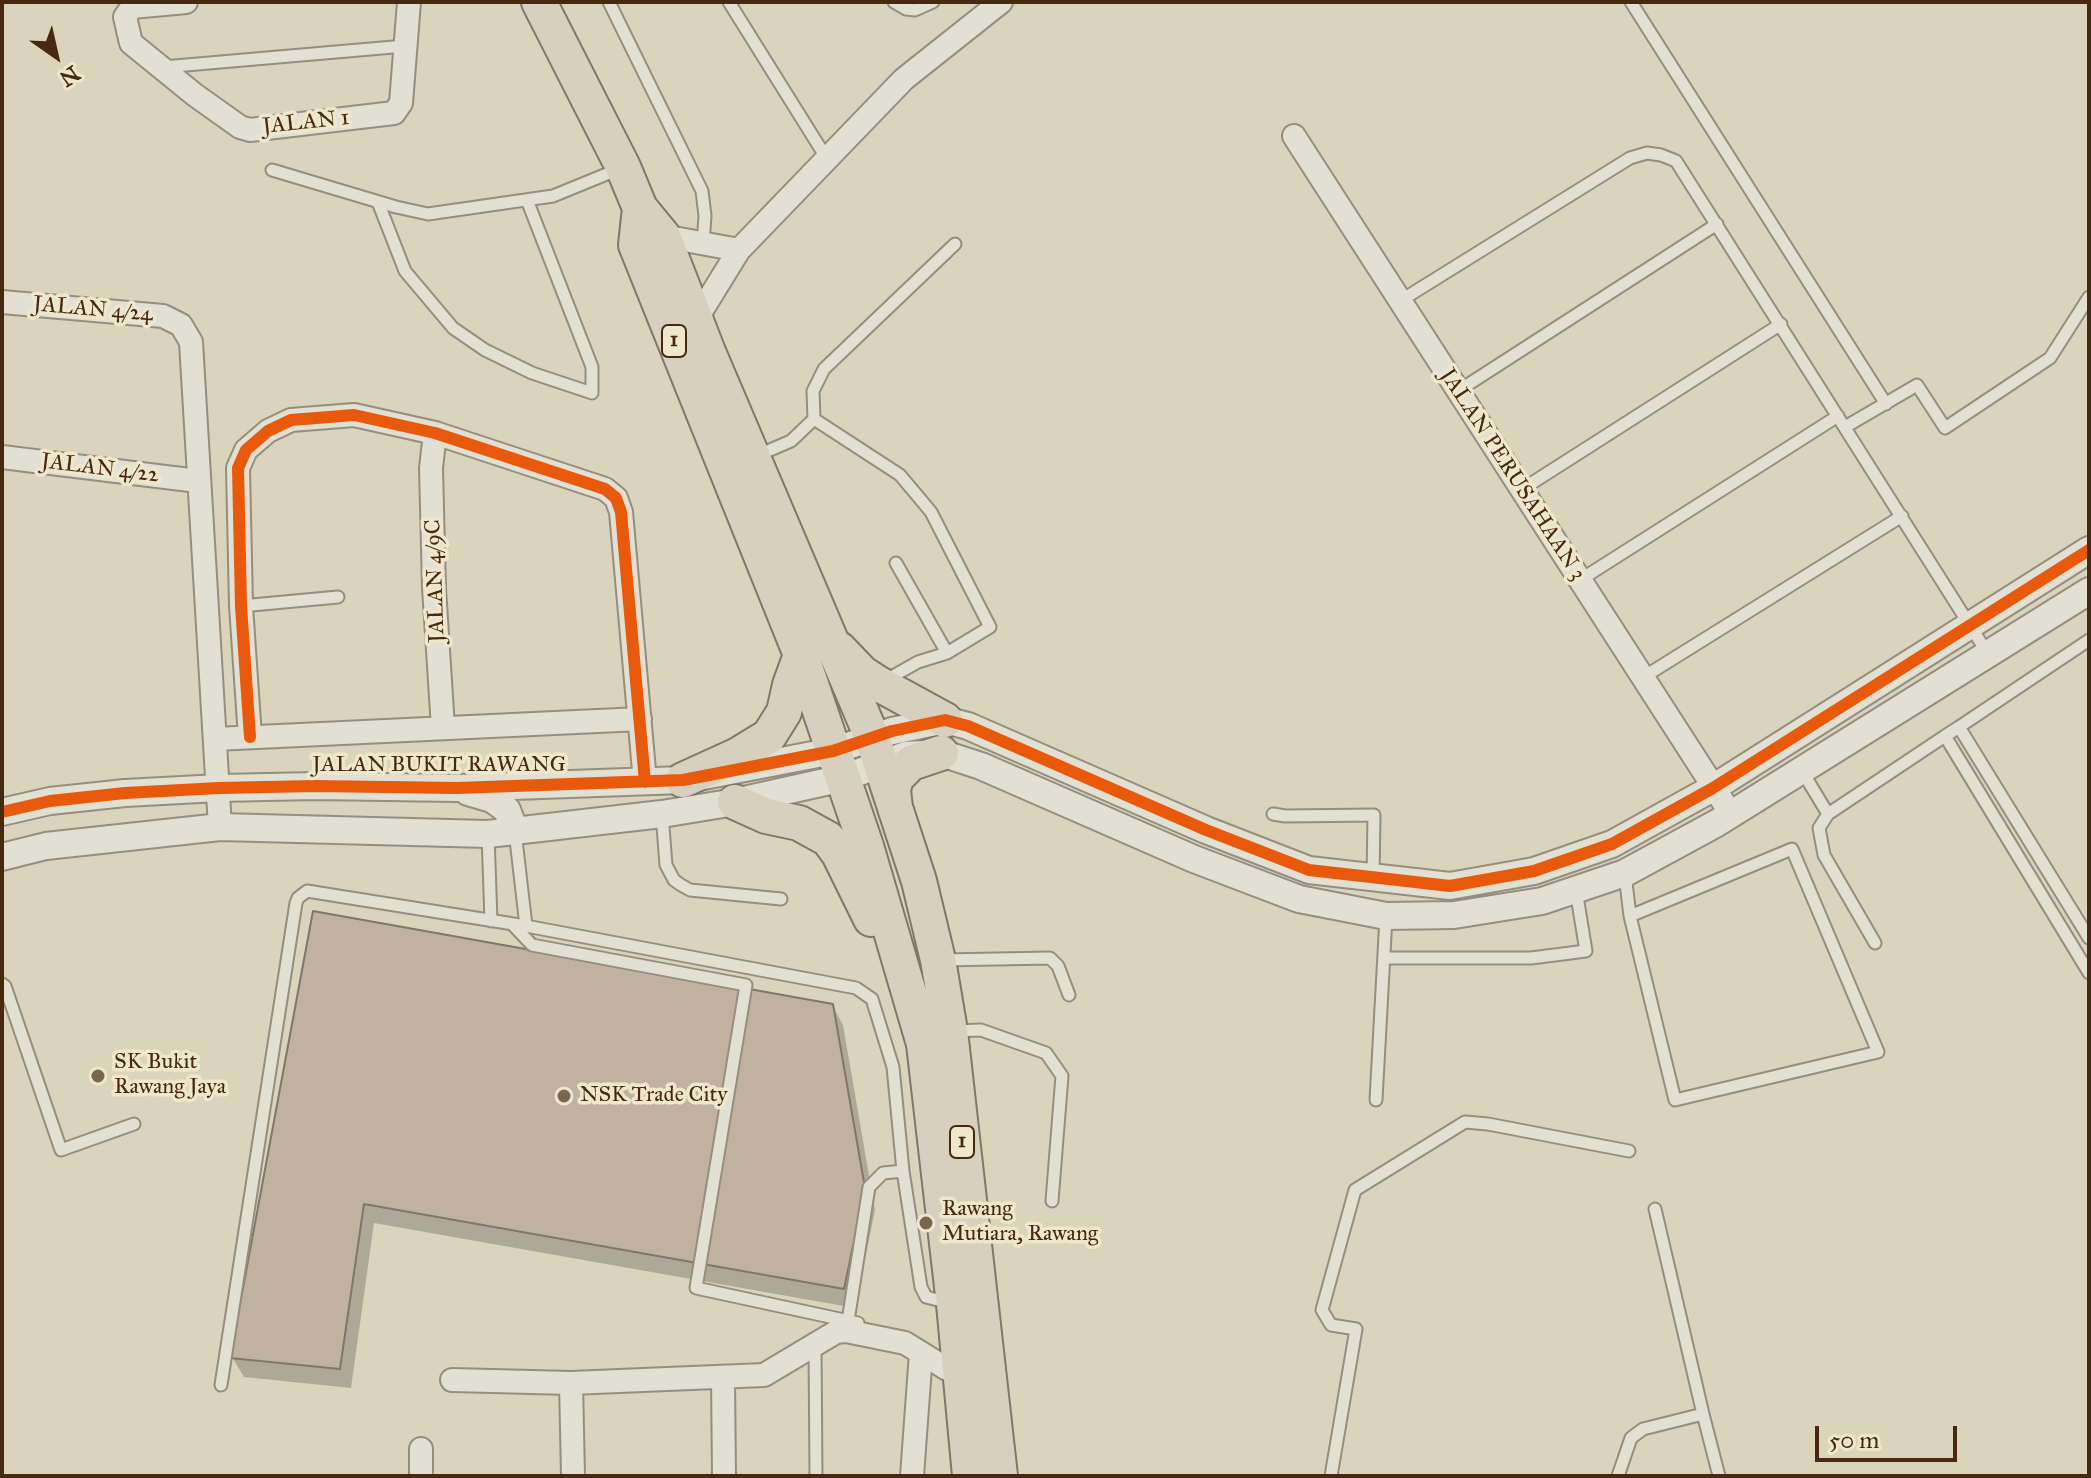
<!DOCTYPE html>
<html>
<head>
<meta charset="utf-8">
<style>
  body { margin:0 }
  #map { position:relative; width:2091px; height:1478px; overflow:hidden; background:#dad4bd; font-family:"IM FELL Great Primer",serif }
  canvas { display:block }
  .frame { position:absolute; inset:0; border:4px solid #472911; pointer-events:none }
  .north { position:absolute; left:16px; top:16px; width:80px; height:80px; -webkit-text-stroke:6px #efe7cc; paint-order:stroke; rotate:146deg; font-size:22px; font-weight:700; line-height:32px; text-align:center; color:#472911 }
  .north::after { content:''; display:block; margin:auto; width:28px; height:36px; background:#472911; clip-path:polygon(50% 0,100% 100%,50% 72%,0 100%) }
  .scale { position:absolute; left:1815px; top:1426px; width:142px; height:36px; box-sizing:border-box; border:4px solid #472911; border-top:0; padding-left:10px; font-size:24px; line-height:28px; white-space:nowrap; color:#472911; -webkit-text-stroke:6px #efe7cc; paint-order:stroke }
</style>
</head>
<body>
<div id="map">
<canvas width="2091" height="1478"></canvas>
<div class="frame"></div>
<div class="north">N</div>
<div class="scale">50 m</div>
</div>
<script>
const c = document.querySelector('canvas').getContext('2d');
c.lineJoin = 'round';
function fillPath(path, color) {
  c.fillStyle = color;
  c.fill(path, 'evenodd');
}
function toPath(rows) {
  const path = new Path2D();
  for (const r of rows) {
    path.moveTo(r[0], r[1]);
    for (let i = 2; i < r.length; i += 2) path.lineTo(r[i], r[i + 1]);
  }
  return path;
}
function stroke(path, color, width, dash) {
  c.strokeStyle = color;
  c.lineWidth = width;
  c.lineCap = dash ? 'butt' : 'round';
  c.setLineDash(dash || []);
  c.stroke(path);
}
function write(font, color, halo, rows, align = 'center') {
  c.font = font + ' "IM FELL Great Primer",serif';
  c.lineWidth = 7;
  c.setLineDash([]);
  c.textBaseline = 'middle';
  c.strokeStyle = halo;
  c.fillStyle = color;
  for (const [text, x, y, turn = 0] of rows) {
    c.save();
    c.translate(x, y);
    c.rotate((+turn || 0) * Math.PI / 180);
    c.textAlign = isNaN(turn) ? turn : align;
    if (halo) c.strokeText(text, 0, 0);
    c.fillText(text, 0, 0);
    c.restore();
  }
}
fillPath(toPath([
  [315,913,832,1005,843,1025,875,1210,855,1308,374,1223,351,1388,244,1377,232,1357]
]), '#0003');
const building = toPath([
  [313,911,833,1004,865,1188,844,1289,364,1204,340,1369,230,1358,313,911]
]);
fillPath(building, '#c1b2a0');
stroke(building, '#7f7768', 2);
const service = toPath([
  [609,2,702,191,705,216,703,244],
  [729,2,827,159],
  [894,2,906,9,915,10,933,2],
  [1631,2,1886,404],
  [163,67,405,46],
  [272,170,396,207,428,214,553,196,619,169],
  [378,202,405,271,453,328,485,350,532,373,592,393,592,367,527,200],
  [1400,301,1630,158,1647,153,1661,155,1676,161,1988,654],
  [1458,391,1717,224],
  [814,419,900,475,931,512,990,627,947,653,918,662,886,680],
  [1845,427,1917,385,1945,428,2050,358,2089,297],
  [756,456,791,441,814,419,813,391,824,369,955,244],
  [1521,490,1781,324],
  [896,563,947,653],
  [1580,580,1838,416],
  [241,606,338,597],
  [1642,678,1902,516],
  [1959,727,2089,640],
  [1945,736,1959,727,2089,938],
  [1802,771,1828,814,1945,736,2089,973],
  [662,814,666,865,674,880,681,885,690,890,781,899],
  [1273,814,1285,816,1374,815,1373,878],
  [1828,814,1819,828,1824,855,1875,943],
  [515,831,526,926],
  [488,834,491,921],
  [1625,874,1630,916,1675,1100,1878,1052,1792,849,1630,916],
  [513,925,532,945,746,985,696,1288,858,1323],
  [1384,958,1531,958,1586,951,1576,890],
  [942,960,1050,958,1058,966,1069,995],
  [2,984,5,986,61,1150,134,1124],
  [953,1031,981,1030,1046,1053,1062,1076,1052,1201],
  [1376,1100,1386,917],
  [848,1321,869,1187,883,1173,903,1171],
  [815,1346,816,1476],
  [221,1385,296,903,298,898,307,891,526,926,856,988,872,999,893,1067,903,1171,921,1287,926,1297,950,1303],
  [1703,1414,1719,1476],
  [1331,1476,1356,1329,1331,1325,1322,1310,1355,1190,1465,1122,1488,1124,1629,1151],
  [1618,1476,1631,1438,1643,1429,1703,1414,1655,1209]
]);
const minor = toPath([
  [186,2,132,7,125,17,131,43,195,95,240,127,250,130,394,113,401,103,409,2],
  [1294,136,1731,814],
  [663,236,739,250],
  [2,302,163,316,181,325,191,342,220,827],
  [699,327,702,310,739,250,904,79,1001,2],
  [435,433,431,468,434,588,443,728],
  [2,457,198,481],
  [250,737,241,606,238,468,246,450,268,431,291,420,354,415,435,433,605,489,616,498,621,512,645,782],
  [215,739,640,719],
  [723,1378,724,1476],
  [452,1380,571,1383,764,1375,836,1332,846,1331,905,1343,947,1369],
  [571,1383,573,1476],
  [421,1449,421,1476],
  [912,1476,921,1353]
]);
const tertiary = toPath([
  [468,792,492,799,507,810,515,831],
  [2,812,50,801,125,793,219,788,315,786,457,788,683,780,833,751,892,731,945,720,968,726,1206,830,1309,870,1450,886,1534,871,1612,844,1713,788,2089,550],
  [2,857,46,846,220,827,488,834,662,814,735,802,843,778,906,755,941,753,981,766,1194,859,1299,899,1386,916,1454,915,1542,901,1625,873,1717,823,2089,591]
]);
const primary = toPath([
  [539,2,623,167,640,208,663,236,708,352,872,737,919,881,938,960,950,1031,1000,1476],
  [640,208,636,245,801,655,866,846,924,1044,954,1304,970,1476],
  [839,649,862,673,879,684,945,720],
  [683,780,738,755,769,736,784,712,790,685,801,655],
  [735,802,766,816,799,823,828,839,839,854,871,919],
  [895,808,893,790,896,778,911,763,941,753]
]);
stroke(service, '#958e7e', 15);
stroke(minor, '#958e7e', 26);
stroke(tertiary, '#958e7e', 30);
stroke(primary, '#7f7768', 38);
stroke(service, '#e2dfd3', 11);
stroke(minor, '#e2dfd3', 22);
stroke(tertiary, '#e2dfd3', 26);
stroke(primary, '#d7d0bf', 34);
stroke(toPath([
  [250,737,241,606,238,468,246,450,268,431,291,420,354,415,435,433,605,489,616,498,621,512,645,782],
  [2,812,50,801,125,793,219,788,315,786,457,788,683,780,833,751,892,731,945,720,968,726,1206,830,1309,870,1450,886,1534,871,1612,844,1713,788,2089,550]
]), '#e8590c', 12);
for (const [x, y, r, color] of [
  [98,1076,8,"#7a654d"],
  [564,1096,8,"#7a654d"],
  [926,1223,8,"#7a654d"]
]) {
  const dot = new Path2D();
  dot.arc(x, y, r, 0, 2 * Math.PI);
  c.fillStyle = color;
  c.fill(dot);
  stroke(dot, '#efe7cc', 3);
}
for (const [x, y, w] of [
  [674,341,24],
  [962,1142,24]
]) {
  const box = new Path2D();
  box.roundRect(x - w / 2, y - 16, w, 32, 6);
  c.fillStyle = '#efe7cc';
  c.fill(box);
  stroke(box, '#472911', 2);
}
write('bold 20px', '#472911', null, [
  ["1",674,341],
  ["1",962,1142]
]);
write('22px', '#472911', '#efe7cc', [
  ["JALAN 1",306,123,-6],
  ["JALAN 4/24",93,310,5],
  ["JALAN 4/22",100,469,7],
  ["JALAN PERUSAHAAN 3",1512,475,57],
  ["JALAN 4/9C",436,581,-92],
  ["JALAN BUKIT RAWANG",439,766]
]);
write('22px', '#472911', '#efe7cc', [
  ["SK Bukit",114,1063],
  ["Rawang Jaya",114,1088],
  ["NSK Trade City",580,1096],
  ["Rawang",942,1210],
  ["Mutiara, Rawang",942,1235]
], 'left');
</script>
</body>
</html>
